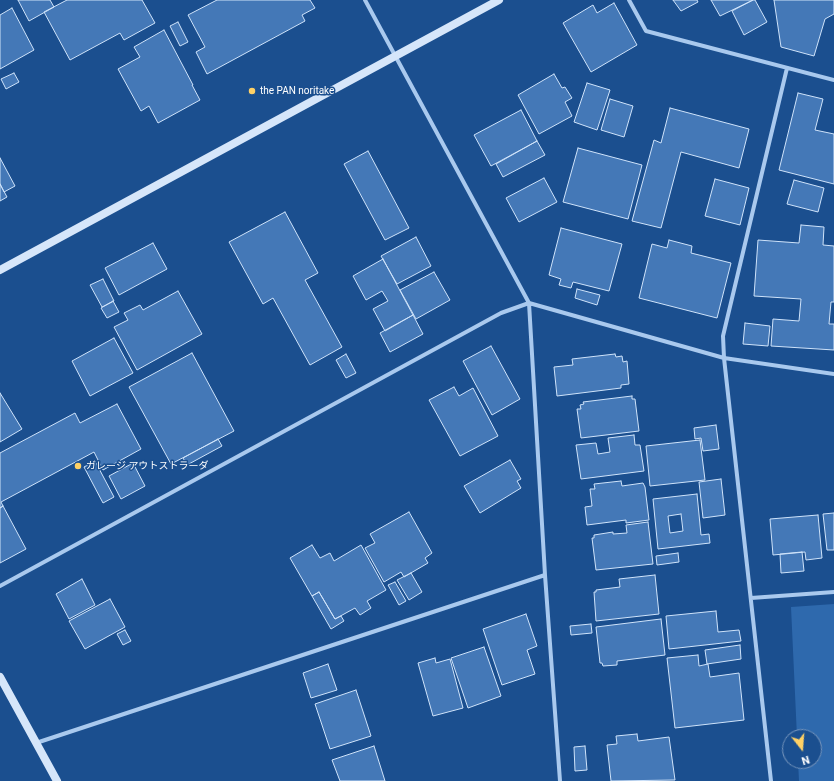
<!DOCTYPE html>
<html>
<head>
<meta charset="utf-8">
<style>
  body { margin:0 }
  #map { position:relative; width:834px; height:781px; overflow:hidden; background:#1b4f8f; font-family:Roboto,sans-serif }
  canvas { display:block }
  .north { position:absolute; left:782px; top:729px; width:40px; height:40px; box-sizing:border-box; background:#1b4f8f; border:1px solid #7695bc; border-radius:50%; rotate:163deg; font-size:11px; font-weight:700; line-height:16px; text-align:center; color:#fff }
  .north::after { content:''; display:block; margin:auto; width:14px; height:18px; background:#ffd166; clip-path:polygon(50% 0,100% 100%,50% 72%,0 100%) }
</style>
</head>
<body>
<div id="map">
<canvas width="834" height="781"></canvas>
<div class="north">N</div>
</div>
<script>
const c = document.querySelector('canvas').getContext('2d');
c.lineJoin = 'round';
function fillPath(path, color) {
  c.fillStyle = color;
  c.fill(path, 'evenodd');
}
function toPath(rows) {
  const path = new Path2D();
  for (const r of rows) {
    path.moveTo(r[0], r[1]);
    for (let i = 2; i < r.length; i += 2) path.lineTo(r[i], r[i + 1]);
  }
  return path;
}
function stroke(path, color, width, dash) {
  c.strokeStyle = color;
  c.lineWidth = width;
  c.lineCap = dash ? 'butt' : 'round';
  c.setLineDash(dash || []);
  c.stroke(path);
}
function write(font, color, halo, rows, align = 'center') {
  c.font = font + ' Roboto,"Noto Sans JP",sans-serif';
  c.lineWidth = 3;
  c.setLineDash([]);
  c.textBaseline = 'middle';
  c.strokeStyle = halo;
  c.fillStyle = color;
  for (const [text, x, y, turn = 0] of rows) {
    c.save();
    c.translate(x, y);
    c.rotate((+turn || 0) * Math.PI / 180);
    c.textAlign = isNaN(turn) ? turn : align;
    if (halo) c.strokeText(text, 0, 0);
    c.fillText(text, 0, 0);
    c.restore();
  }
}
fillPath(toPath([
  [834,604,834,781,799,781,798,761,814,761,814,737,797,737,791,607]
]), '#2e69ad');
const building = toPath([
  [18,0,50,0,54,7,29,21,18,0],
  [67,0,142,0,155,23,124,40,120,33,70,60,44,12,67,0],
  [217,0,310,0,315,8,302,15,305,21,207,74,196,52,205,47,188,15,217,0],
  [673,0,697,0,698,2,681,11,673,0],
  [711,0,753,0,720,16,711,0],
  [753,0,755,0,767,22,744,35,732,11,753,0],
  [774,0,834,0,834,14,825,19,814,56,781,47,774,0],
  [614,3,637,45,591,72,563,23,593,5,597,13,614,3],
  [12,8,34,50,0,69,0,15,12,8],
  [178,22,188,42,180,46,170,26,178,22],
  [164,30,193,85,192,85,200,100,158,123,149,106,141,111,118,69,140,57,134,47,164,30],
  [14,73,19,82,6,89,1,79,14,73],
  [554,74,562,88,565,87,572,98,565,102,572,116,539,134,518,95,554,74],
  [587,83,610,90,597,130,574,122,587,83],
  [798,93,823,99,815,130,834,134,834,184,779,170,798,93],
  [610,99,633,106,624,137,601,130,610,99],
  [670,108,749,129,739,168,681,152,661,228,632,221,654,140,661,143,670,108],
  [521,110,537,141,491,166,474,135,521,110],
  [537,141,545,155,503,177,496,164,537,141],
  [578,148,642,165,628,219,563,202,578,148],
  [368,151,409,228,385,240,344,164,368,151],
  [0,158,15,186,4,192,0,184,0,158],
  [544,178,557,202,519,222,506,198,544,178],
  [715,179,749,188,740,225,705,216,715,179],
  [794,180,824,188,818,212,787,204,794,180],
  [0,184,7,197,0,201,0,184],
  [285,212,318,273,305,280,342,347,310,365,273,298,263,304,229,242,285,212],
  [801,225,824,227,823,245,834,246,834,302,831,302,829,324,834,324,834,350,771,346,773,319,799,321,801,299,754,296,758,240,799,243,801,225],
  [561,228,622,244,609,291,573,282,571,288,559,285,561,279,549,275,561,228],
  [416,237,431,266,397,284,381,256,416,237],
  [669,240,692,246,691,253,731,263,717,318,639,298,652,244,667,248,669,240],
  [153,243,167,269,119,295,105,268,153,243],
  [383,259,413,315,385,331,373,309,388,301,382,291,366,300,353,276,383,259],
  [434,272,450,300,416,319,400,290,434,272],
  [103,279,114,301,102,307,90,285,103,279],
  [577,289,600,295,597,305,575,298,577,289],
  [178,291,202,334,137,370,114,327,128,320,124,313,140,305,143,310,178,291],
  [113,301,119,312,107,318,101,308,113,301],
  [413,315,423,334,390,352,380,333,413,315],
  [745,323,770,326,768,346,743,344,745,323],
  [114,338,133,373,90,396,72,361,114,338],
  [491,346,520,399,492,415,463,361,491,346],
  [192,353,234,431,171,464,129,387,192,353],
  [346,354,356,373,346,378,336,360,346,354],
  [615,354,616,357,622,356,623,362,627,361,629,384,621,385,621,388,557,396,554,367,573,365,572,359,615,354],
  [454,387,459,396,473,388,498,436,460,456,429,400,454,387],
  [0,393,22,429,0,442,0,393],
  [632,396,632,399,635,399,639,431,581,438,577,409,581,409,580,405,584,404,583,402,632,396],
  [117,404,141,449,103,470,94,452,1,502,3,506,0,508,0,453,75,413,80,423,117,404],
  [716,425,719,449,703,451,701,438,695,439,694,428,716,425],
  [634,435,635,445,640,445,644,471,581,479,576,445,596,443,598,454,610,452,608,438,634,435],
  [218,439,222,446,187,465,183,458,218,439],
  [700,440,705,480,650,486,646,446,700,440],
  [510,460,521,479,517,481,521,488,480,513,464,486,510,460],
  [95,461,114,497,103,503,84,467,95,461],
  [133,463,145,486,121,499,109,476,133,463],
  [721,479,725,515,703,518,699,482,721,479],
  [621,481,622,486,643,483,645,487,649,520,626,523,626,520,587,525,585,507,592,506,590,489,595,489,594,484,621,481],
  [697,494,701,535,709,534,710,543,658,549,653,499,697,494],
  [681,514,683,531,670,533,668,516,681,514],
  [3,506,26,549,0,563,0,508,3,506],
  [409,512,432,553,425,558,428,563,404,577,401,572,384,582,365,548,375,543,370,534,409,512],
  [834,513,834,550,827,550,823,514,834,513],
  [818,515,822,558,806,560,805,552,773,555,770,519,818,515],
  [648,522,653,564,596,570,592,538,594,538,594,535,613,532,613,534,627,533,626,525,648,522],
  [312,545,320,558,330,553,334,561,361,545,386,590,367,601,371,608,360,615,355,608,335,619,319,592,312,596,290,558,312,545],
  [802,552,804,571,781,573,780,554,802,552],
  [678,553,679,562,657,565,656,556,678,553],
  [411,573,422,592,409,600,397,580,411,573],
  [655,575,659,614,596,621,594,592,596,592,596,590,620,587,619,579,655,575],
  [82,579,95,605,69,619,56,594,82,579],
  [395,582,406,601,399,605,388,585,395,582],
  [319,592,335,619,341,616,344,621,331,629,312,596,319,592],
  [110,599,125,627,85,649,69,621,110,599],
  [716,611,718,632,739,630,741,641,669,649,666,616,716,611],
  [526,614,537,646,527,650,535,674,502,685,483,629,526,614],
  [661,619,665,655,617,661,617,665,603,666,602,663,600,663,596,627,661,619],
  [591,624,592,633,571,635,570,626,591,624],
  [125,630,131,641,123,645,117,634,125,630],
  [740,645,741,659,707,664,705,650,740,645],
  [484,647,501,696,468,708,451,658,484,647],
  [698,655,699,666,708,664,710,677,739,673,744,720,675,728,667,658,698,655],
  [435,658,436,663,450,659,463,708,433,716,418,663,435,658],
  [328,664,337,690,311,698,303,673,328,664],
  [356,690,371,736,330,749,315,704,356,690],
  [637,734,638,741,669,737,675,780,611,781,607,745,617,744,616,736,637,734],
  [374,746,385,781,340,781,332,760,374,746],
  [585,746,587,770,575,771,574,747,585,746]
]);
fillPath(building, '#4478b7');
stroke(building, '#cfe3fa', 1);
stroke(toPath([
  [365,0,529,303,545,575,560,781],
  [629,0,646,31,834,80],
  [0,586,501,313,529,303,724,358,834,374],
  [751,598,834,592],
  [36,743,545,575],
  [771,781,724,358,723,336,787,68]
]), '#a9c9ee', 4);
stroke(toPath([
  [0,270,499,0],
  [0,677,57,781]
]), '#d6e6fa', 8);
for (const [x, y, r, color] of [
  [252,91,4,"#ffd166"],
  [78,466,4,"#ffd166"]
]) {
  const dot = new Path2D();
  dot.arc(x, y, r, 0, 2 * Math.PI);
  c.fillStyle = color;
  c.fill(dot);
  stroke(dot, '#1b4f8f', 1.5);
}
write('10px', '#fff', '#1b4f8f', [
  ["the PAN noritake",260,91],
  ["ガレージ アウトストラーダ",86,466]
], 'left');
</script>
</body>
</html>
